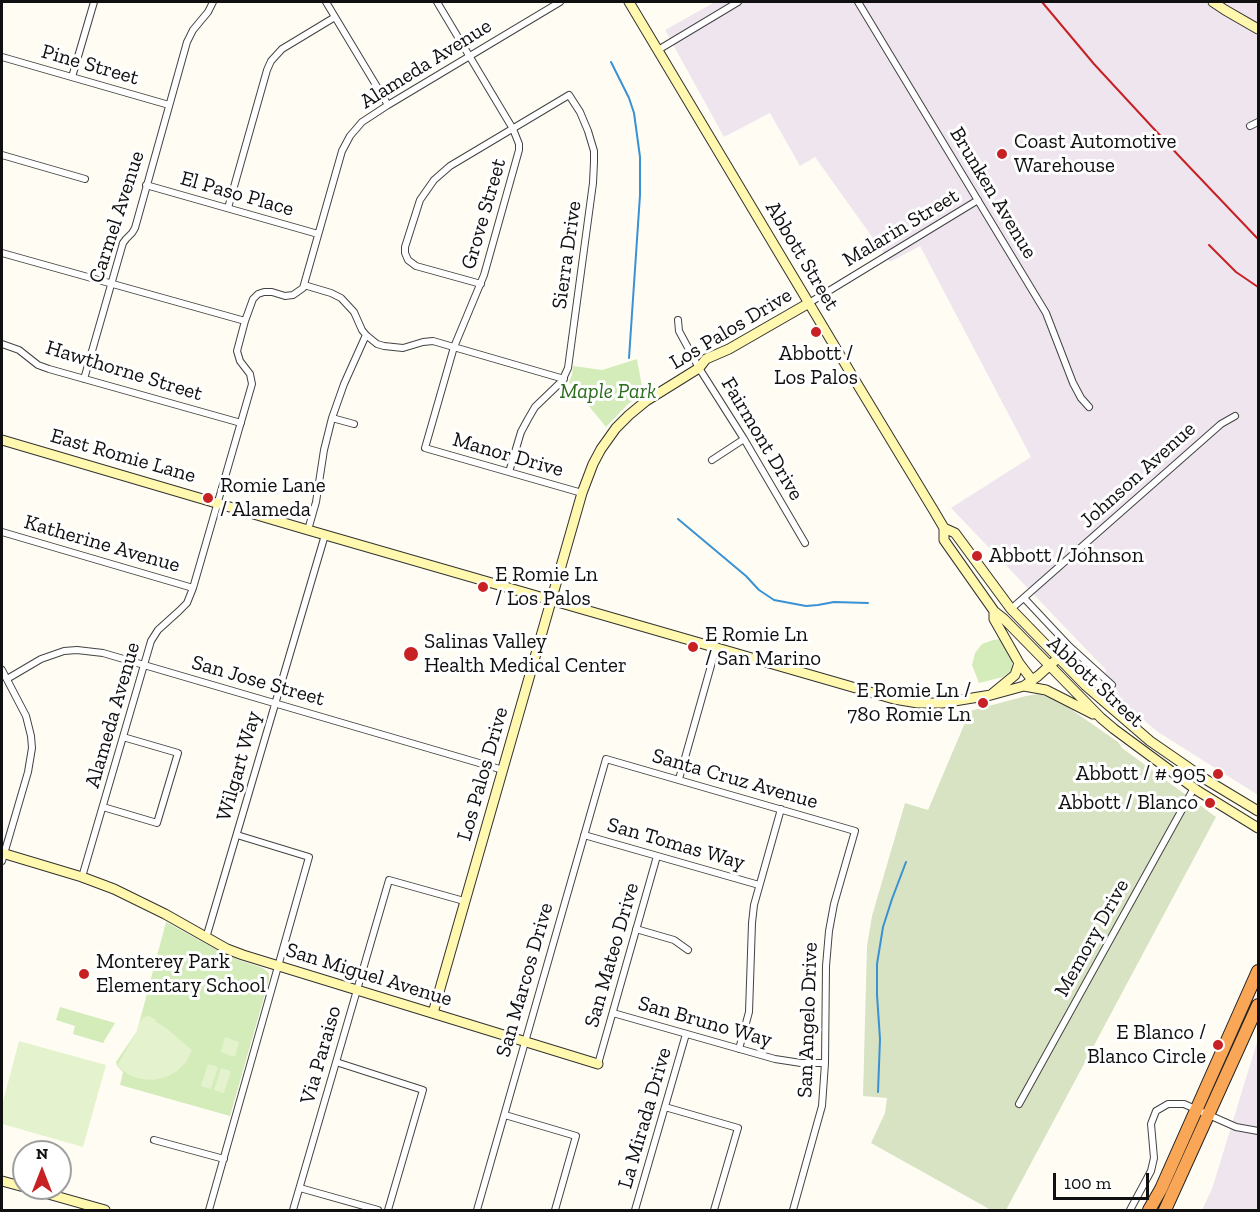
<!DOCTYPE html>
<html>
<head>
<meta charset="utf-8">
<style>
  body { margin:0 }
  #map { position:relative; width:1260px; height:1212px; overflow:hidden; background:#fffdf3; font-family:"Zilla Slab",serif }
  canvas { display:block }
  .frame { position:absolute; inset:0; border:3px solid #101010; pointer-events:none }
  .north { position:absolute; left:12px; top:1140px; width:60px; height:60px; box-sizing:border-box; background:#fff; border:2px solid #9f9f9f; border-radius:50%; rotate:0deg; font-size:16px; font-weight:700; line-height:24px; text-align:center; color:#101010 }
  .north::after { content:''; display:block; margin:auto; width:21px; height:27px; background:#c72124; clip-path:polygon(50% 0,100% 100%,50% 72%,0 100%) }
  .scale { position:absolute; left:1053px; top:1173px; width:96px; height:27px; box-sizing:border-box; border:3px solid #101010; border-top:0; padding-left:8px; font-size:18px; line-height:21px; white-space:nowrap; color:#101010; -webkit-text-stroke:4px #fff; paint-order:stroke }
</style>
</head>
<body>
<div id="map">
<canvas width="1260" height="1212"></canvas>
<div class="frame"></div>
<div class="north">N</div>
<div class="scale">100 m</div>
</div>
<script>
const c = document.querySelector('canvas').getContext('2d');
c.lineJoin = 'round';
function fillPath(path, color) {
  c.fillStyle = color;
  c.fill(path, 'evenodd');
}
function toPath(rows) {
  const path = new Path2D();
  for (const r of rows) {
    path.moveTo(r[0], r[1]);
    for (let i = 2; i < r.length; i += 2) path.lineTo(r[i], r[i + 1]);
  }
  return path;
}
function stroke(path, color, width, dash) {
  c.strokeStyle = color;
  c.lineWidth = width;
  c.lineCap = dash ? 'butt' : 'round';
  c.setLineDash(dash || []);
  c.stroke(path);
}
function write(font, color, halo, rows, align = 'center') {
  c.font = font + ' "Zilla Slab",serif';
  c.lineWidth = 6;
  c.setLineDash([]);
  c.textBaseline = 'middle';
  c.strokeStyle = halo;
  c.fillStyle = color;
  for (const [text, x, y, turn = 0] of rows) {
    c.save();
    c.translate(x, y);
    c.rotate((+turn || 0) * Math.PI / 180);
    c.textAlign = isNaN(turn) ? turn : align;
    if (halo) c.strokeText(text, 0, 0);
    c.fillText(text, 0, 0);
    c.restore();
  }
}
fillPath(toPath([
  [715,2,1258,2,1258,795,1158,732,1102,686,1106,670,951,508,1031,457,920,246,890,262,815,157,800,166,770,113,724,137,665,30],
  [1258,1039,1258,1210,1202,1210,1212,1189]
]), '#eee5ef');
fillPath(toPath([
  [637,359,643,392,627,405,606,427,569,382,572,375,573,366,602,370],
  [1001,639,1012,658,1012,667,1011,671,1003,677,979,683,972,665,975,653,982,644,993,640],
  [166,922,221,952,239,960,263,968,269,973,269,980,230,1116,120,1085,123,1072,117,1066,116,1062,137,1031],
  [60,1007,115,1023,103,1043,73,1034,75,1026,56,1020]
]), '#d3ecba');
fillPath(toPath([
  [1038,694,1050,697,1059,701,1118,742,1122,748,1216,817,1006,1210,991,1210,871,1143,885,1113,887,1098,863,1096,867,946,872,916,905,803,928,810,970,711,1026,696]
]), '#d7e3c2');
fillPath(toPath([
  [149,1016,156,1020,155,1021,166,1028,192,1050,186,1062,177,1071,166,1077,153,1080,142,1079,131,1076,117,1066,137,1031,139,1023,144,1017],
  [225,1037,239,1042,235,1057,221,1052],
  [19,1041,106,1065,83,1147,2,1124,2,1105],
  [208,1064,218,1067,211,1089,201,1086],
  [221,1068,231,1071,224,1093,214,1090]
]), '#e4f3cd');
stroke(toPath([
  [611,62,629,98,634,113,640,157,640,195,629,358],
  [678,519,746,576,759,590,774,600,806,606,818,605,834,602,868,603],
  [878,1092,880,1039,877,995,877,964,883,927,892,899,906,862]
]), '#3a91d3', 2);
const street = toPath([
  [326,2,388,105],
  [437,2,513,129,519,144,519,150,484,275,454,347,425,448,582,493],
  [858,2,1046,313,1073,383,1081,398,1089,407],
  [658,50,738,2],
  [2,57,169,105],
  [72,77,94,2],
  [1250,126,1258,122],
  [2,155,85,179],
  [146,185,318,234],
  [228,208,267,70,271,61,282,49,335,17],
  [2,253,245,321],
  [481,284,416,266,408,260,405,253,405,247,420,200,434,180,450,166,569,95,580,112,588,131,594,151,594,162,593,183,568,368,562,381,535,407,528,419,521,432,509,472],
  [304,285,331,293,341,298,354,312,362,330,366,335,377,344,384,346,403,348,423,342,433,341,564,379],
  [809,303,978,200],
  [678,320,679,331,699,368,744,439,805,543],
  [2,344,19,350,38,365,49,369,241,423],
  [84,379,123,243,126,239,132,233,135,228,187,42,193,30,208,12,213,2],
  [332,418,354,424],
  [712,460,744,439],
  [308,530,316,502,324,450,332,418,344,384,366,335],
  [2,532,193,588],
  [1024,598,1069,646,1112,685],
  [1011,609,1221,424,1235,416],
  [2,670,26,716,31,736,32,748,28,772,2,861],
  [7,679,41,659,64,651,77,650,103,653,503,770],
  [679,779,716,648],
  [103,807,157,823,178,753,123,737],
  [584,835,759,885],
  [82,877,151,641,158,630,179,611,187,603,193,588,252,384,250,374,240,361,237,351,245,321,253,299,258,294,264,292,272,292,285,296,293,295,303,288,342,151,350,136,362,122,388,105,560,2],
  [636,929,674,940,688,950],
  [206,938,325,535],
  [613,1013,775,1059,801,1063,825,1063],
  [739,1049,749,1012,752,923,754,905,781,809],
  [336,1062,423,1090,388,1210],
  [598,1064,657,856],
  [1019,1104,1194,788],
  [665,1107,738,1128,714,1210],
  [505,1115,576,1136,555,1210],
  [154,1140,224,1159],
  [300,1188,378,1210],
  [209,1210,309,857,237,835],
  [293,1210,389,880,464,901],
  [477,1210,606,759,855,831,834,904,829,931,826,966,825,1063,822,1106,793,1210],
  [635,1210,686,1034],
  [1130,1210,1151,1171,1154,1158,1151,1124,1156,1111,1168,1104,1184,1104,1236,1127,1258,1131]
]);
const secondary = toPath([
  [629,2,859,387,934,511,944,528,944,540,994,611,1004,619,1101,718,1114,729,1198,791,1258,828],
  [1213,2,1225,10,1258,29],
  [2,440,308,530,894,699,918,703,942,703,991,695,1024,686,1038,676,1058,658],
  [944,528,955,533,1011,609,1085,685,1150,741,1205,779,1258,811],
  [994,611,994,619,1019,663,1032,680],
  [1024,686,1046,690,1093,714],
  [992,694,1015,675,1019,663],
  [2,853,82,877,114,889,165,914,227,949,243,955,598,1064],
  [433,1013,582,493,593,464,601,449,616,428,629,415,646,401,699,368,706,359,729,349,809,303],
  [2,1181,24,1187],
  [27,1188,105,1210]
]);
const highway = toPath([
  [1149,1210,1161,1189,1258,971],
  [1165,1210,1258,1005]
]);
stroke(street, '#434343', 8);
stroke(secondary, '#323232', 11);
stroke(highway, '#212121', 14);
stroke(street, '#fff', 6);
stroke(secondary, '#fff8ae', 9);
stroke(highway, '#f9a657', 12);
stroke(toPath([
  [1042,2,1094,64,1179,156,1258,239],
  [1209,245,1236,272,1258,287]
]), '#c72124', 2);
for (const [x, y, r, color] of [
  [1002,154,6,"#c72124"],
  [816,332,6,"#c72124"],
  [208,498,6,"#c72124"],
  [977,556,6,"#c72124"],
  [483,587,6,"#c72124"],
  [693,647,6,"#c72124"],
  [411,654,8,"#c72124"],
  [983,703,6,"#c72124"],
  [1218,774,6,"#c72124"],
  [1210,803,6,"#c72124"],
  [84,974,6,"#c72124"],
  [1218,1045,6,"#c72124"]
]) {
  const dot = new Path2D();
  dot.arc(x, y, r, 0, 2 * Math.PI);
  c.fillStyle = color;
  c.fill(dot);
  stroke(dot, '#fff', 2);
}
write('21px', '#101010', '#fff', [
  ["Alameda Avenue",426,64,-32],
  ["Pine Street",90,65,16],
  ["Brunken Avenue",993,193,59],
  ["El Paso Place",237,194,16],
  ["Grove Street",484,214,-74],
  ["Carmel Avenue",117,217,-72],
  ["Malarin Street",901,228,-31],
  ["Sierra Drive",567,255,-82],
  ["Abbott Street",802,256,59],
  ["Los Palos Drive",731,329,-31],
  ["Hawthorne Street",124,371,17],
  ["Fairmont Drive",762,439,59],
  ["Manor Drive",508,455,16],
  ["East Romie Lane",123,456,16],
  ["Johnson Avenue",1138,475,-42],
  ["Katherine Avenue",102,544,16],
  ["San Jose Street",258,681,16],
  ["Abbott Street",1095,682,43],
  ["Alameda Avenue",113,715,-74],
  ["Wilgart Way",239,766,-74],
  ["Los Palos Drive",483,774,-74],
  ["Santa Cruz Avenue",735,779,16],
  ["San Tomas Way",676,844,16],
  ["Memory Drive",1092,938,-61],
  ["San Mateo Drive",612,955,-74],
  ["San Miguel Avenue",369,975,17],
  ["San Marcos Drive",525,980,-74],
  ["San Angelo Drive",808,1020,-88],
  ["San Bruno Way",705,1022,16],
  ["Via Paraiso",321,1055,-74],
  ["La Mirada Drive",645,1118,-74]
]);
write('21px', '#101010', '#fff', [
  ["Coast Automotive",1014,142],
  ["Warehouse",1014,166],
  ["Abbott /",816,354,"center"],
  ["Los Palos",816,378,"center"],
  ["Romie Lane",220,486],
  ["/ Alameda",220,510],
  ["Abbott / Johnson",989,556],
  ["E Romie Ln",495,575],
  ["/ Los Palos",495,599],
  ["E Romie Ln",705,635],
  ["/ San Marino",705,659],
  ["Salinas Valley",424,642],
  ["Health Medical Center",424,666],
  ["E Romie Ln /",971,691,"right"],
  ["780 Romie Ln",971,715,"right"],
  ["Abbott / # 905",1206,774,"right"],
  ["Abbott / Blanco",1198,803,"right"],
  ["Monterey Park",96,962],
  ["Elementary School",96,986],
  ["E Blanco /",1206,1033,"right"],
  ["Blanco Circle",1206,1057,"right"]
], 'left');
write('italic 21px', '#2b6c1d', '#fff', [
  ["Maple Park",608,392]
]);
</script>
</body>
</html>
